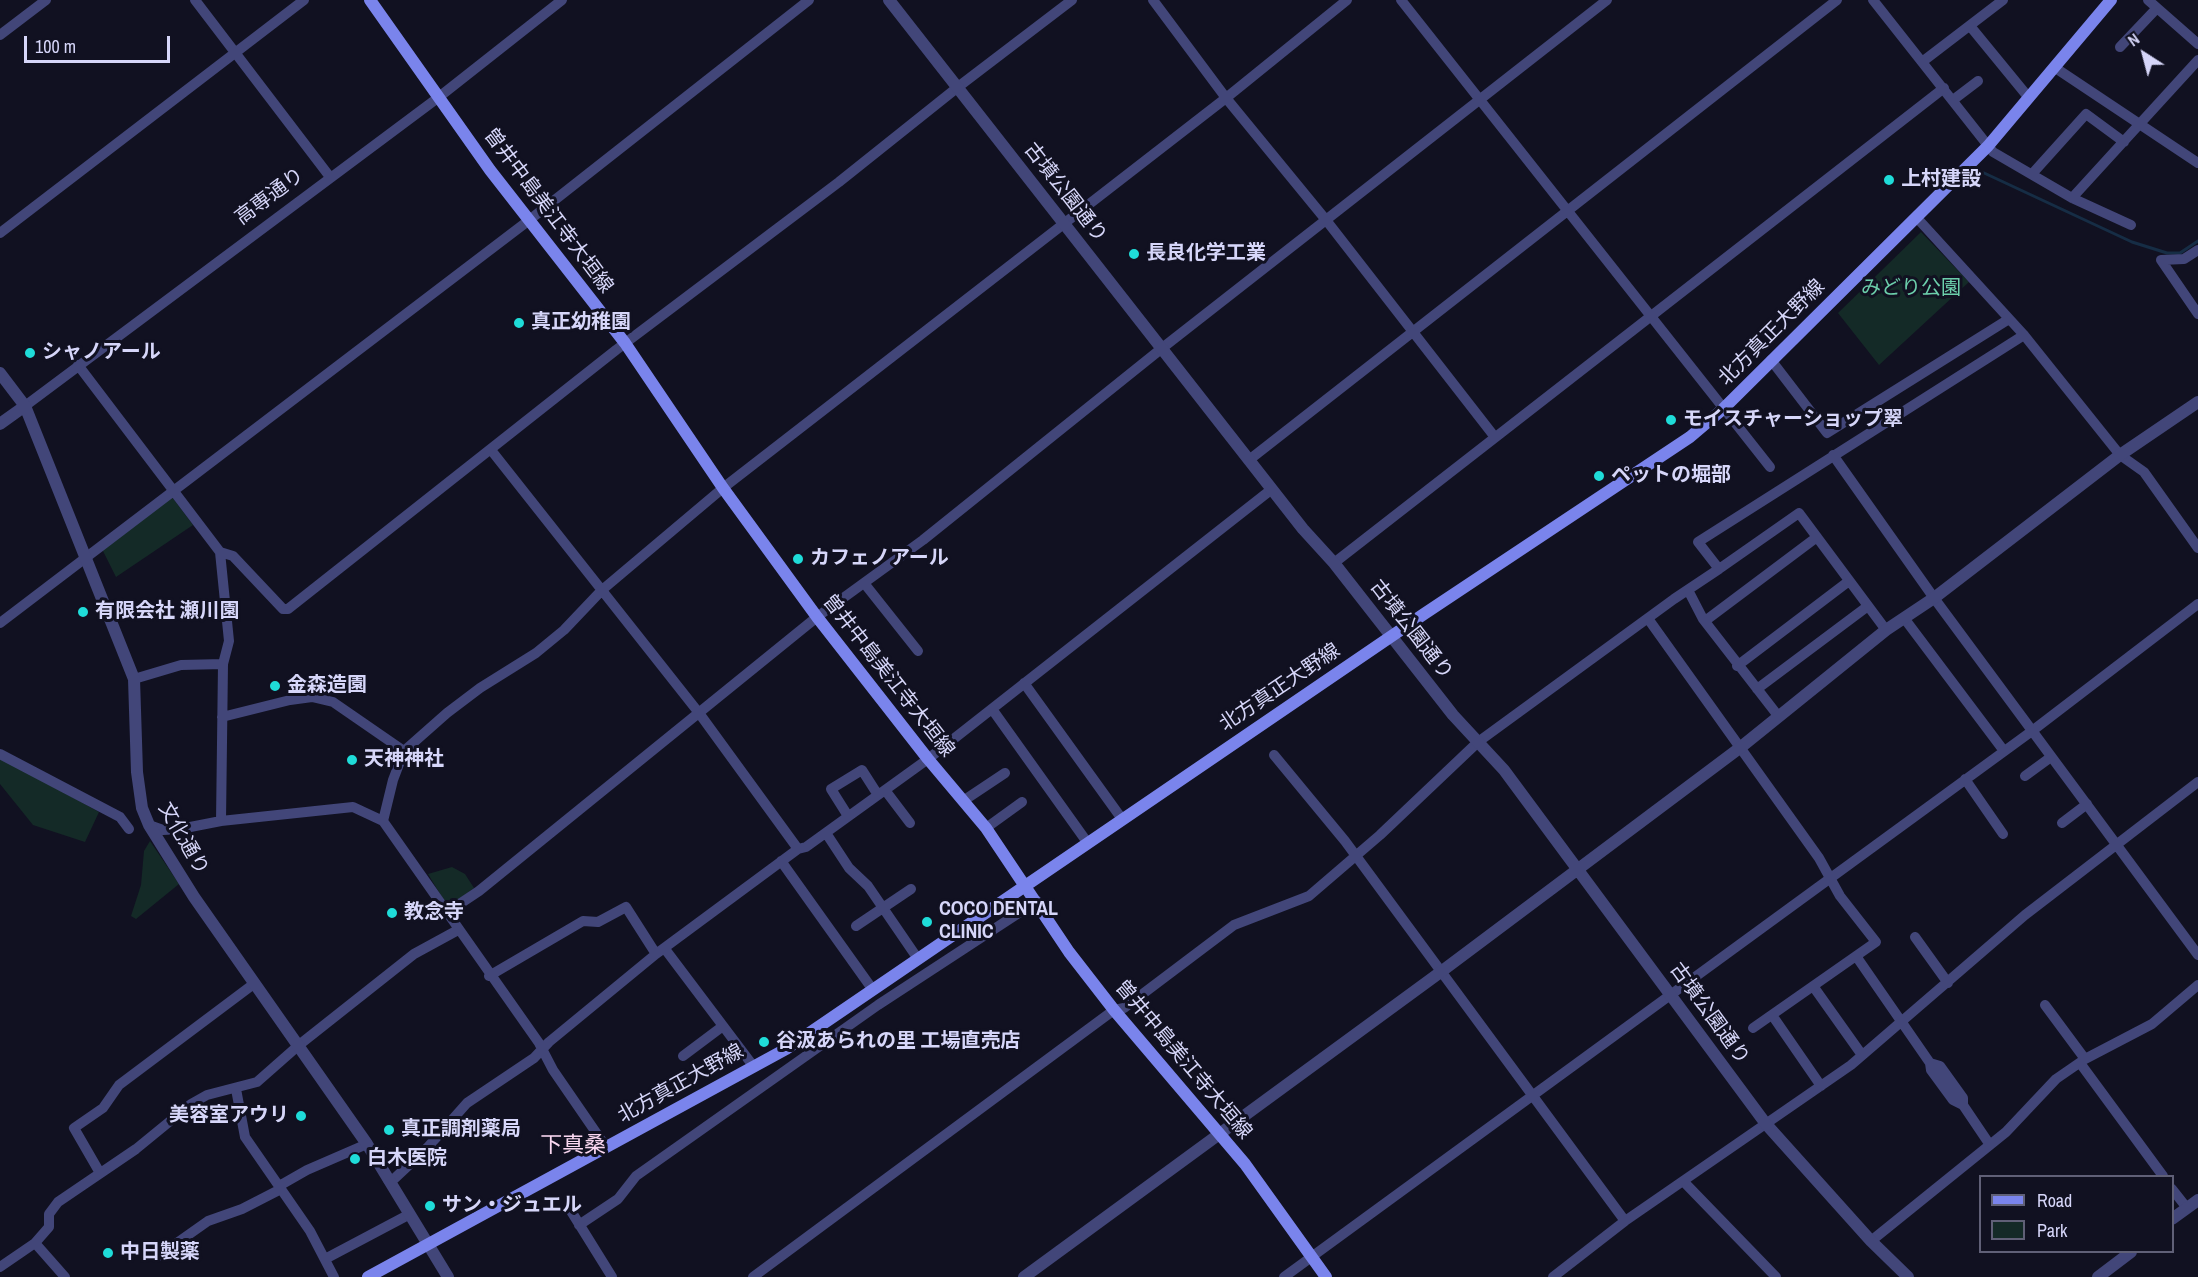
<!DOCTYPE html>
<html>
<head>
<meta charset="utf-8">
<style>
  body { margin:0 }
  #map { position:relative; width:2198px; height:1277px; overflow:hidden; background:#111121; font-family:"Archivo Narrow",sans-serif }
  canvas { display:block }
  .legend { position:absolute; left:1979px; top:1175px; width:195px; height:78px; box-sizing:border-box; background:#111121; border:2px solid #606077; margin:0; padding:8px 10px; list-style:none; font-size:18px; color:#d6d6f9 }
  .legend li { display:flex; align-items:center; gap:12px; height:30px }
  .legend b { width:30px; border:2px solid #606077 }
  .north { position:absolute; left:2114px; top:24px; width:60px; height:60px; -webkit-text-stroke:4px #111121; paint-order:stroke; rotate:324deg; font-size:16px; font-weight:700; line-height:24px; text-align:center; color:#d6d6f9 }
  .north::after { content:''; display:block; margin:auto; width:21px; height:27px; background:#d6d6f9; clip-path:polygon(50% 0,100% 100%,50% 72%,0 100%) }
  .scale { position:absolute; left:24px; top:36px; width:146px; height:27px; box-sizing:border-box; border:3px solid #d6d6f9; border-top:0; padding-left:8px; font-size:18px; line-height:21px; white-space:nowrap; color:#d6d6f9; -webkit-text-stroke:4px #111121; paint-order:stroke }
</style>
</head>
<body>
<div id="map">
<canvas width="2198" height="1277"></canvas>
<ul class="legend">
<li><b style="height:8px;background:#7a84ec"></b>Road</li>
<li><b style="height:16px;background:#142a27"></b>Park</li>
</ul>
<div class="north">N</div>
<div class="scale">100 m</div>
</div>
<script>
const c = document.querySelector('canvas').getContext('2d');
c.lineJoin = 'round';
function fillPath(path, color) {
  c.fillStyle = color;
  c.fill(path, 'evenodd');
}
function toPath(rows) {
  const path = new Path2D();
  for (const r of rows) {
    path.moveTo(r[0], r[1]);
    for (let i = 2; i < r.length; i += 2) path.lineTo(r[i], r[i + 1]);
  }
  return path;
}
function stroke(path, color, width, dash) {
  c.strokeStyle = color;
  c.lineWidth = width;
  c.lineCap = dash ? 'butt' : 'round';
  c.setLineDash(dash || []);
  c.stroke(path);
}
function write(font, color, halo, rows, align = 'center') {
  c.font = font + ' "Archivo Narrow","Noto Sans JP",sans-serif';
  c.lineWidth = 6;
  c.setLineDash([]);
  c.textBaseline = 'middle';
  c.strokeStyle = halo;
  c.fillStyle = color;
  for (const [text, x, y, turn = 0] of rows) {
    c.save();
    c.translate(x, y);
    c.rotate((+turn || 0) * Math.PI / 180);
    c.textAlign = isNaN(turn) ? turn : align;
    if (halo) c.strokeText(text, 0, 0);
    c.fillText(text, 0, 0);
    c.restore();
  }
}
fillPath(toPath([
  [1921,232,1969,282,1879,365,1838,313],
  [172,497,193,525,116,577,102,549],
  [0,757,99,812,85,842,33,825,0,784],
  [150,841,179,884,136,919,131,916,141,885,144,851],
  [452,867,465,874,474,888,448,907,428,874]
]), '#142a27');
stroke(toPath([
  [1982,172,2132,242,2167,253,2180,253,2198,241]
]), '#162d45', 3);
stroke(toPath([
  [195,0,330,177],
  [1153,0,1226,98,1326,220,1494,436],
  [1401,0,1770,467],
  [1873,0,1993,152,2072,198,2131,225],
  [2148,0,2198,44],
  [1970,26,2029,98],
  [0,35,46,0],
  [2120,47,2157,8],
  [1922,62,2003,0],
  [2054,67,2198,163],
  [1953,100,1978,81],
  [2032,174,2086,114,2124,142],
  [2072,198,2198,60],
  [1917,218,2024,335,2120,455,2144,472,2198,548],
  [0,233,304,0],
  [2198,250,2184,259,2161,260,2198,314],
  [1771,360,1827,433,2009,319],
  [78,365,220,552,229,641,223,664,221,821],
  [25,406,439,97,562,0],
  [1833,455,1934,598,2198,955],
  [1249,460,1837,0],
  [220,552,233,556,283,609,288,609,616,350,839,182,958,87,1072,0],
  [1334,563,1944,88],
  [1719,569,1799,513,1886,630],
  [864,583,918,651],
  [1688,590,1703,619,1779,717],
  [1904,618,2004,751],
  [1649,620,1819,858,1840,896,1876,942,1753,1028],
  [1705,621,1817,537],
  [0,623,528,221,809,0],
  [1737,666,1849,581],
  [134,679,181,665,223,664],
  [1024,683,1122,819],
  [1757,689,1868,606],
  [992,709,1087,842],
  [222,717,290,700,312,697,333,702,404,751],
  [0,754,120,817,129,829],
  [1274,755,1345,841,1625,1221],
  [2025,776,2051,757],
  [1965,779,2003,834],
  [885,790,910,823],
  [963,801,1005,773],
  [848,816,831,789,862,770,878,795],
  [383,821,393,780,404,751,447,713,480,688,536,653,564,630,602,590,723,488,1226,98,1347,0],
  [2062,823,2087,804],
  [149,825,163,830,180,829,221,821,353,807,383,821,539,1043,553,1070,606,1147],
  [986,828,1022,802],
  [826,833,849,868,868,886,918,959],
  [798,849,806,847,928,759,1272,489],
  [781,861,873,990],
  [446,913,479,891,817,617,923,540,1161,349,1607,0],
  [856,926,911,889],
  [1915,937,1948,983],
  [665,949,754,1067],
  [1856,956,1930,1063,1931,1070,1953,1100,1963,1105,1990,1145],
  [489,976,583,921,598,922,626,907,656,954],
  [1813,986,1862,1055],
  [2045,1005,2085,1059],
  [1772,1015,1821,1086],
  [683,1056,723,1026],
  [1930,1063,1940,1066,1963,1098,1963,1105],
  [2080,1063,2163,1176],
  [236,1089,245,1137,310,1231,334,1277],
  [100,1173,74,1128,103,1108,119,1085,255,983],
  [388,1180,395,1178,427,1148,467,1103,534,1058,549,1042,656,954,798,849,699,713,491,450],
  [1683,1181,1776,1277],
  [279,1186,307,1170,367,1144],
  [2172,1189,2187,1208],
  [571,1211,612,1277],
  [579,1225,618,1199,636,1176,878,1005,1037,901],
  [1871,1241,2006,1132,2056,1079,2085,1059,2152,1024,2198,985],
  [35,1243,65,1277],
  [157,1257,208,1221,242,1209,281,1189],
  [325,1259,410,1214],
  [0,1267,35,1243,49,1227,49,1214,58,1202,136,1149,191,1104,207,1095,257,1082,299,1045,414,954,458,930],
  [753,1277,1114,1010,1124,1008,1234,925,1309,896,1380,835,1478,742,1674,599,1719,569,1698,542,2024,335],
  [1284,1277,2032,731,2198,604],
  [1553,1277,1625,1221,1851,1065,2025,915,2198,782]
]), '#424679', 10);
stroke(toPath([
  [889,0,1303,529,1334,563,1453,715,1504,770,1766,1124,1871,1241,1908,1277],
  [0,373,25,406,134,679,137,772,142,808,149,825,194,897,367,1144,448,1277],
  [0,424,25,406],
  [2172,1219,2198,1200],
  [1024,1277,1442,971,1741,747,1886,630,1934,598,2120,455,2198,402],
  [2098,1277,2131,1252]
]), '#424679', 12);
stroke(toPath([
  [370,0,490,170,625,343,723,488,817,617,928,759,986,828,1069,952,1114,1010,1245,1164,1326,1277],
  [368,1277,786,1049,1424,614,1690,437,1723,409,1988,146,2111,0]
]), '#7a84ec', 12);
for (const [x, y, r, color] of [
  [1889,180,6,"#1fdcd9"],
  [1134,254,6,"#1fdcd9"],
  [519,323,6,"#1fdcd9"],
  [30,353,6,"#1fdcd9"],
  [1671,420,6,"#1fdcd9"],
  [1599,476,6,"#1fdcd9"],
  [798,559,6,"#1fdcd9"],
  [83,612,6,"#1fdcd9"],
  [275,686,6,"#1fdcd9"],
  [352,760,6,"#1fdcd9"],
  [392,913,6,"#1fdcd9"],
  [927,922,6,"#1fdcd9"],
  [764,1042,6,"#1fdcd9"],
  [301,1116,6,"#1fdcd9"],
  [389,1130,6,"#1fdcd9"],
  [355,1159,6,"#1fdcd9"],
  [430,1206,6,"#1fdcd9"],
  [108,1253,6,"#1fdcd9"]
]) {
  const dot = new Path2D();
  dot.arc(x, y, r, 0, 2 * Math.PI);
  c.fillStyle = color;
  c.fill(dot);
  stroke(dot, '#111121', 2);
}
write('bold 20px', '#d6d6f9', '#111121', [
  ["上村建設",1901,180],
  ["長良化学工業",1146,254],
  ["真正幼稚園",531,323],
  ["シャノアール",42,353],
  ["モイスチャーショップ翠",1683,420],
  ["ペットの堀部",1611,476],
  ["カフェノアール",810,559],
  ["有限会社 瀬川園",95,612],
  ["金森造園",287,686],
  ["天神神社",364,760],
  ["COCO DENTAL",939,910],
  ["CLINIC",939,933],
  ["教念寺",404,913],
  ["谷汲あられの里 工場直売店",776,1042],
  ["美容室アウリ",289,1116,"right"],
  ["真正調剤薬局",401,1130],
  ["白木医院",367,1159],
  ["サン・ジュエル",442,1206],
  ["中日製薬",120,1253]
], 'left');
write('20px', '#d6d6f9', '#111121', [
  ["古墳公園通り",1065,193,52],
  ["高専通り",270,197,-37],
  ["曽井中島美江寺大垣線",548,211,53],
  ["北方真正大野線",1772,333,-45],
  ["古墳公園通り",1411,630,52],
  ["曽井中島美江寺大垣線",888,676,52],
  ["北方真正大野線",1280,688,-34],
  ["文化通り",183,839,60],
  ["古墳公園通り",1709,1014,54],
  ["曽井中島美江寺大垣線",1183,1060,50],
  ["北方真正大野線",681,1084,-29]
]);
write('20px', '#6ccfab', '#111121', [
  ["みどり公園",1911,289]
]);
write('22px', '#fad8f1', '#111121', [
  ["下真桑",573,1146]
]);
</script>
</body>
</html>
